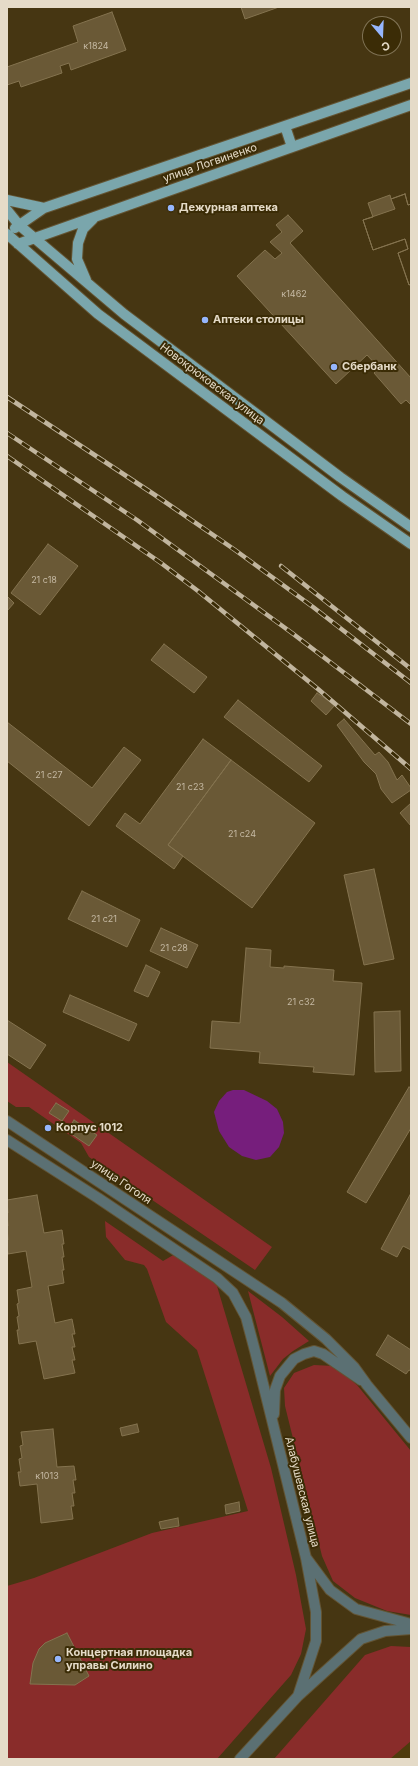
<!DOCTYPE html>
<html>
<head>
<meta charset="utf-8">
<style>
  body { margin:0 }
  #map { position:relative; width:418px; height:1766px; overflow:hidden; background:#463612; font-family:Inter,sans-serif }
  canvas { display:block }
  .frame { position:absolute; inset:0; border:8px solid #e5dbc8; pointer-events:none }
  .north { position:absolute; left:362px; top:16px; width:40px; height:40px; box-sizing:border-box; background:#3b2c06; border:1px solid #7f7254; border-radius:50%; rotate:161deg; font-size:11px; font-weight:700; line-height:16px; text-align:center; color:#e5dbc8 }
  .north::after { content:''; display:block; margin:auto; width:14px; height:18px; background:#96b6fd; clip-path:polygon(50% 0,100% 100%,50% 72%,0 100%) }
</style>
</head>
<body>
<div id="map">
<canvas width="418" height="1766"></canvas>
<div class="frame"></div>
<div class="north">С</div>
</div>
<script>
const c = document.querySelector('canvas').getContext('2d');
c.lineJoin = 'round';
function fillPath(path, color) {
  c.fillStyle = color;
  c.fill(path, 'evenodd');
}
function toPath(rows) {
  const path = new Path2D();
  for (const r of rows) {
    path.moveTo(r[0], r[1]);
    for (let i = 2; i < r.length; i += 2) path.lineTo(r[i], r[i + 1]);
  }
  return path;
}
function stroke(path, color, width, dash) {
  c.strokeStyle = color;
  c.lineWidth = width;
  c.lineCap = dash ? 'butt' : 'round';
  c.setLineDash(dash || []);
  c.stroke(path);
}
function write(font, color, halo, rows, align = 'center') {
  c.font = font + ' Inter,sans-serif';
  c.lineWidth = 4;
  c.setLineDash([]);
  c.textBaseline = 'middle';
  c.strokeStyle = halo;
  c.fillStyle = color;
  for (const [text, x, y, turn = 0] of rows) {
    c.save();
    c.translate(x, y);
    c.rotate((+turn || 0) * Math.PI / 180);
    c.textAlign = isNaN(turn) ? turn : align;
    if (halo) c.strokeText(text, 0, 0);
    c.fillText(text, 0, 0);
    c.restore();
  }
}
fillPath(toPath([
  [411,1740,411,1759,389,1759]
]), '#4e3b0c');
fillPath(toPath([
  [7,1062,272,1247,255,1270,89,1157,81,1143,29,1107,16,1107,7,1101],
  [105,1221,163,1261,175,1254,204,1271,217,1286,271,1468,296,1575,306,1629,301,1654,291,1675,217,1759,7,1759,7,1586,34,1578,152,1533,248,1511,197,1350,166,1322,147,1269,144,1265,125,1260,106,1237],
  [248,1291,282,1317,309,1341,293,1351,283,1359,270,1376],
  [314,1365,334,1366,357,1385,411,1451,411,1615,387,1611,355,1598,333,1581,322,1556,285,1406,284,1388,294,1373],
  [391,1646,411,1647,411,1741,390,1759,274,1759,365,1655]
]), '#892c2a');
fillPath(toPath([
  [233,1090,244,1090,267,1101,277,1109,283,1122,284,1133,279,1147,270,1157,256,1160,242,1156,229,1147,219,1131,214,1112,219,1101,227,1092]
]), '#761e7c');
const building = toPath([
  [241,7,279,7,245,19,241,7],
  [112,12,126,50,71,70,69,63,60,66,62,73,21,87,19,81,7,85,7,67,78,42,73,26,112,12],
  [405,194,408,205,411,204,411,284,409,285,398,253,408,249,405,239,373,250,363,220,395,209,391,199,405,194],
  [405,194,408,205,411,204,411,284,409,285,398,253,408,249,405,239,373,250,363,220,373,217,368,203,390,195,391,199,405,194],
  [288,215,303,231,290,243,411,378,411,405,406,400,401,404,374,373,379,368,367,355,336,384,237,276,265,250,275,259,282,253,270,242,282,232,276,225,288,215],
  [48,544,78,566,40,615,11,593,48,544],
  [7,596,14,603,7,611,7,596],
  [164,644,207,677,194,693,151,660,164,644],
  [317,693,335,705,326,715,311,701,317,693],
  [238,700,322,766,309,782,224,717,238,700],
  [344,719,375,755,379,752,388,762,397,780,402,775,411,788,411,790,392,803,381,789,376,774,364,762,337,725,344,719],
  [7,722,92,788,124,747,141,760,89,826,7,761,7,722],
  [203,739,231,760,168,845,183,856,174,869,116,826,125,813,140,824,203,739],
  [231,760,315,823,252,908,168,845,231,760],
  [411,803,411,826,400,813,411,803],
  [374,869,394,959,364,965,344,875,374,869],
  [82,891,140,920,127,947,68,919,82,891],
  [161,928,198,945,187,968,150,951,161,928],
  [246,948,271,950,270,967,284,968,284,966,334,970,333,981,362,983,354,1075,313,1072,314,1067,259,1063,260,1052,210,1048,212,1021,240,1023,246,948],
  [146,965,160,972,148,997,134,991,146,965],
  [70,995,137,1024,129,1041,63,1012,70,995],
  [400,1011,401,1071,375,1072,374,1012,400,1011],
  [7,1020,46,1045,30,1069,7,1054,7,1020],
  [409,1087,411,1088,411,1128,366,1203,347,1192,409,1087],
  [56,1103,69,1111,62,1121,49,1113,56,1103],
  [74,1120,97,1135,89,1146,67,1131,74,1120],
  [411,1193,411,1250,403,1246,397,1257,381,1249,411,1193],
  [37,1195,44,1233,62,1230,64,1244,62,1244,64,1257,62,1257,64,1270,62,1270,64,1283,48,1286,55,1323,72,1319,75,1334,72,1334,75,1347,72,1347,75,1360,72,1360,75,1373,44,1379,36,1341,19,1344,17,1330,19,1330,17,1317,19,1316,17,1304,19,1303,17,1290,32,1287,26,1251,8,1254,7,1247,7,1240,8,1240,7,1226,8,1226,7,1213,8,1213,7,1200,37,1195],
  [388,1335,411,1350,411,1371,409,1370,406,1374,376,1355,388,1335],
  [137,1424,139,1432,122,1436,120,1428,137,1424],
  [53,1429,57,1467,74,1466,76,1480,73,1480,75,1493,72,1493,74,1506,71,1506,73,1519,41,1523,37,1484,20,1486,18,1472,21,1472,19,1459,22,1458,20,1446,23,1445,21,1432,53,1429],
  [239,1502,240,1511,226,1514,225,1505,239,1502],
  [178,1518,179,1526,161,1529,159,1522,178,1518],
  [67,1633,89,1676,75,1685,30,1684,33,1663,39,1649,45,1643,67,1633]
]);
fillPath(building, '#6a5936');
stroke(building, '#84734f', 1);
const minor = toPath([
  [7,1121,282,1303,326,1339,354,1367,367,1385,411,1438],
  [7,1140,98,1198,217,1278,233,1293,246,1317,255,1351,306,1558,316,1612,316,1641,298,1696],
  [274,1414,275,1390,280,1376,294,1359,304,1354,314,1351,323,1354,361,1380],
  [307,1559,330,1590,356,1609,411,1624],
  [240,1759,298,1696,361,1639,385,1631,411,1629]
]);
const major = toPath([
  [285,126,292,147],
  [7,200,44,208],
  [7,210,19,225,124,314,340,477,411,527],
  [15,228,44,208,411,83],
  [7,234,98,314,342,496,411,544],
  [18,244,411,105],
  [86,280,77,259,78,243,83,229,93,219]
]);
stroke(minor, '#635433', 12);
stroke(major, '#635433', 12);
stroke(minor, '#5b7073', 10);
stroke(major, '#7aa6ac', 10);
const rail = toPath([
  [7,397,155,495,235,550,313,607,411,683],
  [7,433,137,520,292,633,411,724],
  [7,456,161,563,198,591,318,689,411,769],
  [281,566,411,669]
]);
stroke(rail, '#c1b59e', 4.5);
stroke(rail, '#3b2c06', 3, [9]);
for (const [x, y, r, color] of [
  [171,208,4,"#96b6fd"],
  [205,320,4,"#96b6fd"],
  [334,367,4,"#96b6fd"],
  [48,1128,4,"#96b6fd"],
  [58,1659,4,"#96b6fd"]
]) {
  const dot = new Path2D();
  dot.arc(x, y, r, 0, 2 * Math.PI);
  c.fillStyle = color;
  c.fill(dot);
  stroke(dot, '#3b2c06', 1.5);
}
write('9px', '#c6baa4', null, [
  ["к1824",96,46],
  ["к1462",294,294],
  ["21 с18",44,580],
  ["21 с27",49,775],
  ["21 с23",190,787],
  ["21 с24",242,834],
  ["21 с21",104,919],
  ["21 с28",174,948],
  ["21 с32",301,1002],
  ["к1013",47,1476]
]);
write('11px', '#e5dbc8', '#3b2c06', [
  ["улица Логвиненко",210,163,-19],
  ["Новокрюковская улица",212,384,37],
  ["улица Гоголя",121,1182,34],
  ["Алабушевская улица",302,1492,76]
]);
write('bold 11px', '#e5dbc8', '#3b2c06', [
  ["Дежурная аптека",179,208],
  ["Аптеки столицы",213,320],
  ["Сбербанк",342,367],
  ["Корпус 1012",56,1128],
  ["Концертная площадка",66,1653],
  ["управы Силино",66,1666]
], 'left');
</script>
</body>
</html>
